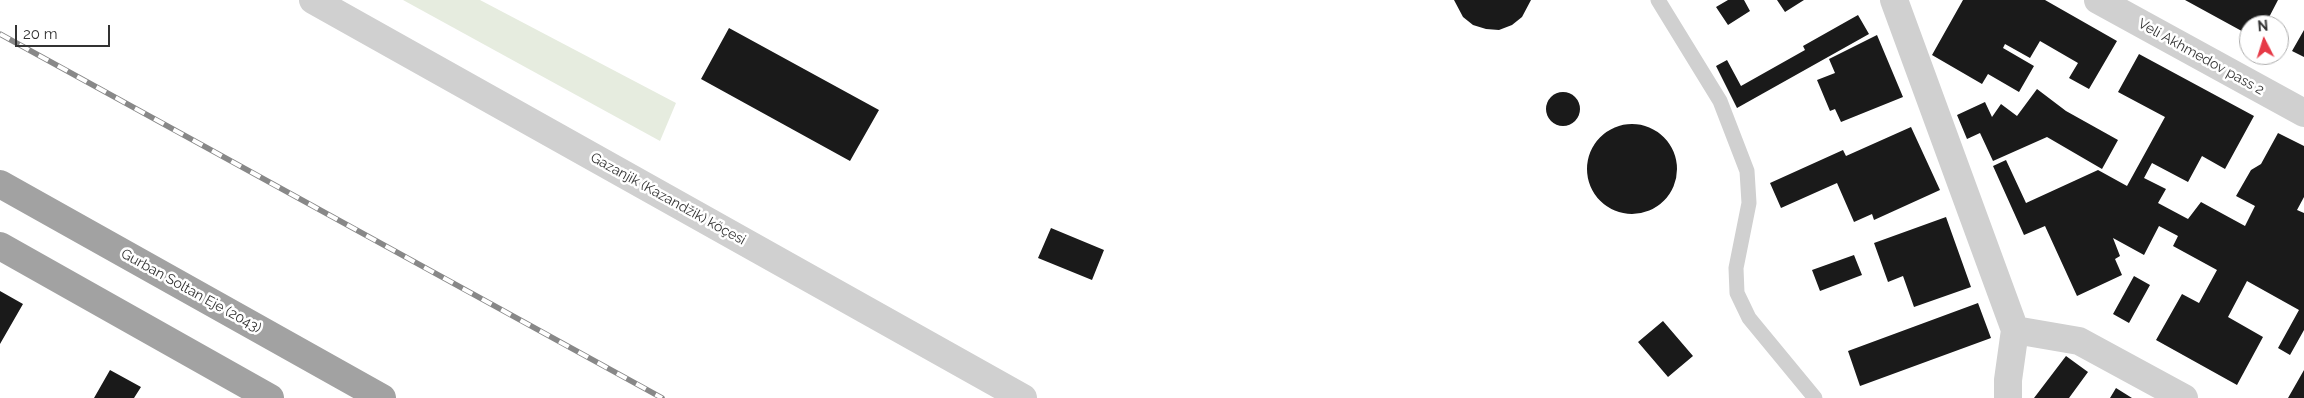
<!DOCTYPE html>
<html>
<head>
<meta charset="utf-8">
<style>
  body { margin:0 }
  #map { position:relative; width:2304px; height:398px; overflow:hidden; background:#fff; font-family:Raleway,sans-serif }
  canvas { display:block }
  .north { position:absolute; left:2239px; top:15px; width:50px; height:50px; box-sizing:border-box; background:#fff; border:1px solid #adadad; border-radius:50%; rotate:355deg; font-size:14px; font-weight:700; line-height:20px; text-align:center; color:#333 }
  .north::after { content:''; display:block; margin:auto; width:18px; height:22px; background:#e63946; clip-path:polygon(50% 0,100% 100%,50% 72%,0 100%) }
  .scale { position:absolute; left:15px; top:25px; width:95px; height:22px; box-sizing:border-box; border:2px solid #333; border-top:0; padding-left:6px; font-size:15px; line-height:18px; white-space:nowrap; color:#333; -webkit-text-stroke:4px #fff; paint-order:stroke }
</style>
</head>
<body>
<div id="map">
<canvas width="2304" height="398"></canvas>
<div class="north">N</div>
<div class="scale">20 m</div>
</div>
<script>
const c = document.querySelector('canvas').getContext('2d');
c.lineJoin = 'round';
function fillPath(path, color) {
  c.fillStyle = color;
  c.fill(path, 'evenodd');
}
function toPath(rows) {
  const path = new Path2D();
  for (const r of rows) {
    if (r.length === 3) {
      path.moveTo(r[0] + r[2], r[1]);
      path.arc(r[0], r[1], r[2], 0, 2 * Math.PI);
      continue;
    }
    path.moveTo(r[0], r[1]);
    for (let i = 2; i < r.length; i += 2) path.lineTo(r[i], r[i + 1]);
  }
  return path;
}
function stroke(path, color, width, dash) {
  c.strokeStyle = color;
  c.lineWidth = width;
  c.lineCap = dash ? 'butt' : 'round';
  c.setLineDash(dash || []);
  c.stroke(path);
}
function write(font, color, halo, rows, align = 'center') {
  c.font = font + ' Raleway,sans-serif';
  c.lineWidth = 5;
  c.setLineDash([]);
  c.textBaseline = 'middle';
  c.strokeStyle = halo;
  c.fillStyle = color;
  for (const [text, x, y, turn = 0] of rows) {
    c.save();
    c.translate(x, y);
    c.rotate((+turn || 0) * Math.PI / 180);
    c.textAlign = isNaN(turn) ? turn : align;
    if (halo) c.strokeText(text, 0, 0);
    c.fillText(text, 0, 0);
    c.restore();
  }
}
fillPath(toPath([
  [403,0,480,0,676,103,660,141]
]), '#e6ecdf');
fillPath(toPath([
  [1454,0,1531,0,1522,17,1512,25,1499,30,1486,29,1473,25,1463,17],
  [1728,0,1744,0,1750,11,1728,25,1716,7],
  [1777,0,1804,0,1785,12],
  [1963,0,2045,0,2117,41,2089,89,2069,78,2078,63,2040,41,2030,58,2005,44,2003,48,2034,66,2019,92,1988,74,1982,84,1932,55],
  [2185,0,2278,0,2265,25,2249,25,2249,35],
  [1858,15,1869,34,1737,108,1716,66,1727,60,1741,86,1805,50,1803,46],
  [729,28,879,110,850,161,701,79],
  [2304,30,2304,57,2292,51],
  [1877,35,1903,97,1841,122,1835,109,1830,111,1817,80,1835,73,1829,59],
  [2139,54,2254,116,2225,169,2202,156,2188,182,2152,163,2144,178,2166,189,2158,203,2188,219,2201,202,2245,226,2255,206,2236,196,2251,170,2261,164,2278,133,2304,146,2304,197,2297,210,2304,213,2304,330,2290,355,2278,348,2299,310,2247,281,2228,317,2263,337,2237,385,2156,340,2182,294,2199,303,2217,270,2173,246,2178,236,2159,226,2144,255,2113,238,2120,256,2115,259,2122,275,2077,296,2045,226,2024,235,1993,166,2006,160,2026,203,2098,170,2127,186,2165,117,2118,92],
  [2037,89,2066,111,2118,140,2102,169,2047,137,1993,161,1980,133,1967,139,1957,115,1985,102,1992,117,2001,104,2017,116],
  [1563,109,17],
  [1632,169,45],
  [1911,127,1940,190,1874,220,1872,214,1854,222,1837,183,1781,208,1770,183,1843,150,1846,156],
  [1946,217,1971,287,1914,307,1903,276,1888,282,1874,243],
  [1051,228,1104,250,1092,280,1038,258],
  [1854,255,1862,275,1820,291,1812,270],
  [2134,276,2150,285,2129,323,2113,314],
  [0,291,23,304,0,344],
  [1978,303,1991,338,1860,386,1848,351],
  [1663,321,1693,356,1668,377,1638,342],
  [2066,356,2088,372,2069,398,2034,398],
  [110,370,141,387,134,398,94,398],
  [2304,370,2304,398,2288,398],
  [2116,388,2132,398,2110,398]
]), '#1a1a1a');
stroke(toPath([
  [1658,0,1720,101,1747,171,1749,203,1736,268,1737,293,1749,318,1815,398]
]), '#d0d0d0', 15);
stroke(toPath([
  [313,0,1023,398],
  [1894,0,2015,330,2079,341,2184,398],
  [2098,0,2304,113],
  [2008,398,2008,380,2015,330]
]), '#d0d0d0', 28);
stroke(toPath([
  [0,184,382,398],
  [0,246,270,398]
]), '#a2a2a2', 28);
const rail = toPath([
  [0,34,662,398]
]);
stroke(rail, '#888', 5.5);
stroke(rail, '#fff', 4, [11]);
write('14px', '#333', '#fff', [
  ["Veli Akhmedov pass 2",2201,57,29],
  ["Gazanjik (Kazandžik) köçesi",668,199,29],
  ["Gurban Soltan Eje (2043)",191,291,29]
]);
</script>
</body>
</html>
